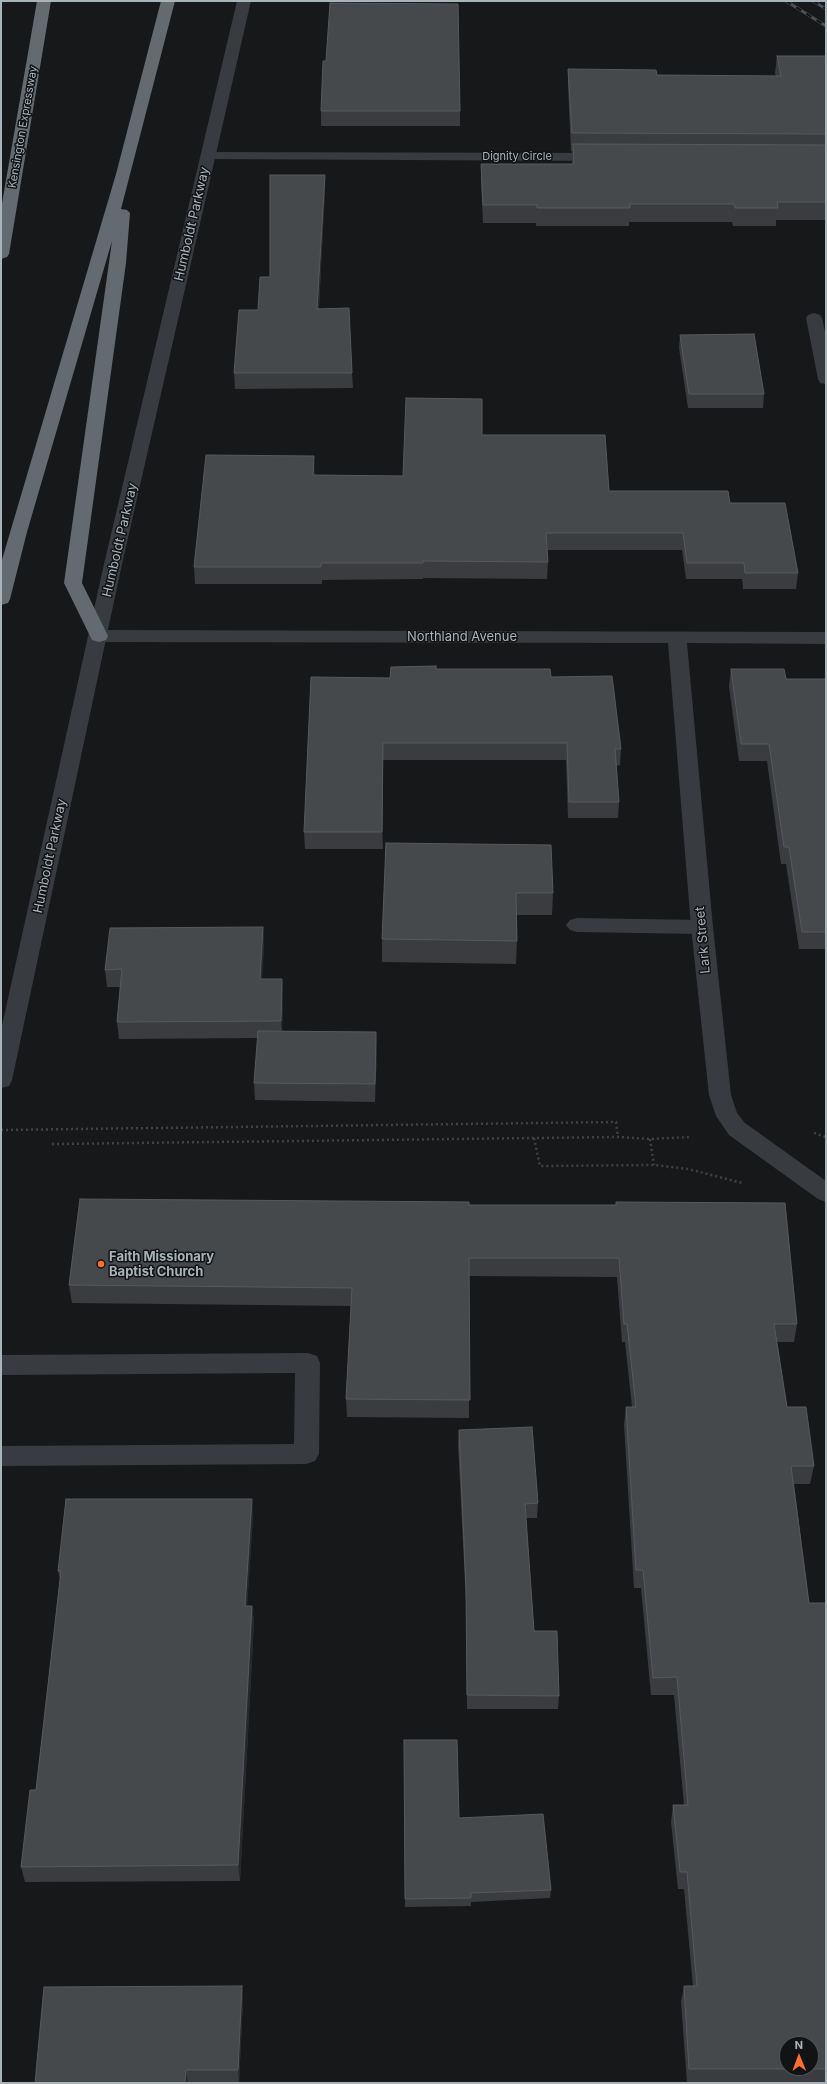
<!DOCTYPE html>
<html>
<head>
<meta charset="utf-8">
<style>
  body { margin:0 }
  #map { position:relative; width:827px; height:2084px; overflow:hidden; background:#17181a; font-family:Inter,sans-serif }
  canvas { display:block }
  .frame { position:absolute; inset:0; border:2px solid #a9b4ba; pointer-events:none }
  .north { position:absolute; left:779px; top:2036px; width:40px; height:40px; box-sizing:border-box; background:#121315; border:1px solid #4e5357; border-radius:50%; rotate:359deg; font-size:11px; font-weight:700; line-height:16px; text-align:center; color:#a9b4ba }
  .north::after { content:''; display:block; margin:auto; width:14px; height:18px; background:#fd6f2c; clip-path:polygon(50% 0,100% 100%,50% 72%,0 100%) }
</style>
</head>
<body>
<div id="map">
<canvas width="827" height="2084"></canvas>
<div class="frame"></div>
<div class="north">N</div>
</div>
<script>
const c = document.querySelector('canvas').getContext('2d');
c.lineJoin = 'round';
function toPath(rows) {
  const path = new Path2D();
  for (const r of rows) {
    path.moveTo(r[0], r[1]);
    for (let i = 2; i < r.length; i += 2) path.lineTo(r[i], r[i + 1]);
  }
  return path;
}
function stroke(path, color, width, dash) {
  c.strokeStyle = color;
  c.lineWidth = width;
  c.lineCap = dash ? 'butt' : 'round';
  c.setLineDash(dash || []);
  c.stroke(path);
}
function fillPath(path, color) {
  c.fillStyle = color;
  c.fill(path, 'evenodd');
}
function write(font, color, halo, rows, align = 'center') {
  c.font = font + ' Inter,sans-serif';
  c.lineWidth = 3;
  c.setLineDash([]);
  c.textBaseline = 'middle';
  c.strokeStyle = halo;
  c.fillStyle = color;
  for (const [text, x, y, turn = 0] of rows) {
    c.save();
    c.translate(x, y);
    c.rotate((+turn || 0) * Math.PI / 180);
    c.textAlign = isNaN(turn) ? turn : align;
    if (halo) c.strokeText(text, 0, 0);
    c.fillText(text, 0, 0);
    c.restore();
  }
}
stroke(toPath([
  [1,1130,616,1122,618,1137],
  [814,1133,826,1137],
  [534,1138,540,1166,654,1165,688,1169,742,1183],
  [650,1139,654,1165],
  [52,1144,618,1137,650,1139,690,1137]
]), '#3e4346', 2.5, [2, 3]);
fillPath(toPath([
  [577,918,702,920,709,922,713,927,709,932,702,934,577,932,570,930,566,925,570,920,577,918],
  [308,1353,317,1356,320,1363,319,1454,315,1461,306,1464,1,1466,1,1446,294,1444,295,1373,1,1375,1,1355,308,1353]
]), '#383b3f');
fillPath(toPath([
  [208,152,603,153,608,154,610,157,608,160,603,161,203,159,201,156,203,153,208,152],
  [814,313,820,315,822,318,826,337,826,384,820,383,818,379,806,318,808,315,814,313],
  [99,630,826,632,826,644,687,643,713,927,731,1095,737,1113,745,1123,826,1181,826,1202,818,1199,729,1135,716,1116,709,1095,691,927,668,643,99,642,92,640,90,636,92,632,99,630]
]), '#383b3f');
fillPath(toPath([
  [237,1,251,1,122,564,12,1080,9,1086,1,1088,1,1030,104,564,237,1]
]), '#383b3f');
fillPath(toPath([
  [37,1,51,1,9,254,7,257,1,259,1,209,37,1],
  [161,1,175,1,121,209,127,210,130,213,126,263,82,583,108,636,106,640,99,642,92,640,90,636,64,583,112,241,27,532,10,599,8,603,1,605,1,563,116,174,161,1]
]), '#646b70');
const rail = toPath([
  [786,1,826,26],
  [813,1,826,9]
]);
stroke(rail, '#4b5054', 3);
stroke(rail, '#121315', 2, [6]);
fillPath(toPath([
  [777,56,826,56,826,220,776,220,776,226,733,226,732,222,629,222,629,226,536,226,536,223,483,223,481,182,481,164,572,164,572,151,571,151,568,87,568,69,657,75,776,76,775,73],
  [321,111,460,111,460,126,321,126],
  [325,175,325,189,319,309,352,373,353,388,235,389,234,373,258,310,270,277],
  [680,335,764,394,763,408,688,408,679,348],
  [482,435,609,491,730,503,798,573,796,589,743,589,742,579,686,579,682,550,547,550,548,562,547,579,423,578,423,579,322,580,322,584,195,584,194,567,315,472,315,475,403,476],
  [436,669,551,677,621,749,620,765,616,766,619,802,618,818,568,818,566,760,383,760,383,849,305,849,304,832,390,678],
  [731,669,786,679,826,679,826,949,799,949,786,864,781,864,767,761,739,761,729,686],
  [386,843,553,893,552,915,517,915,517,941,516,964,382,962,382,939],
  [263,927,264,944,262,979,282,979,283,996,282,1031,376,1032,377,1049,375,1102,255,1100,254,1083,258,1038,119,1039,117,1022,120,987,107,987,105,970],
  [616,1202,797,1324,794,1342,777,1342,787,1407,814,1466,810,1484,794,1484,809,1603,826,1603,826,2083,687,2083,681,2002,684,1986,693,1986,684,1889,678,1889,671,1822,673,1805,684,1805,674,1695,651,1695,641,1588,634,1588,624,1425,626,1407,632,1407,625,1342,622,1342,617,1277,469,1276,469,1418,347,1417,346,1399,351,1306,72,1303,69,1285,469,1205,616,1205],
  [459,1430,538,1503,537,1518,526,1518,534,1631,559,1696,558,1709,467,1709,466,1602,458,1444],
  [253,1516,247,1606,252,1606,254,1622,240,1881,25,1882,21,1867,36,1790,60,1580,58,1571],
  [404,1740,459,1818,551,1890,550,1898,471,1902,471,1906,405,1907],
  [242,1986,243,2001,239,2083,35,2083]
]), '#3a3c3f');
fillPath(toPath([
  [325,175,325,189,318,324,317,309],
  [314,456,315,472,314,492,313,475],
  [383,743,383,849,382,832],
  [263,927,264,944,261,996,260,979],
  [282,979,283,996,282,1038,281,1021],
  [376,1032,377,1049,375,1102,375,1084],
  [252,1499,253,1516,246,1622,245,1606],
  [252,1606,254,1622,240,1881,238,1865],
  [242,1986,243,2001,239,2083,238,2070],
  [186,2070,188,2083,185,2083]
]), '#27282b');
const building = toPath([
  [330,3,458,4,460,111,321,111,323,61,326,61,330,3],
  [777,56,826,56,826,134,572,133,568,69,656,70,657,75,781,76,777,56],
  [573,144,826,145,826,202,777,202,778,208,735,208,734,204,630,204,630,208,537,208,537,205,483,205,481,164,574,164,573,144],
  [270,175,325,175,317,309,349,308,352,373,234,373,239,310,258,310,260,277,270,277,270,175],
  [754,334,764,394,689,394,680,335,754,334],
  [406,398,482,399,482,435,605,435,609,491,728,491,730,503,785,503,798,573,745,573,744,563,687,563,683,533,546,533,548,562,423,561,423,563,321,563,321,567,194,567,206,455,314,456,313,475,403,476,406,398],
  [436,666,436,669,550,669,551,677,612,676,621,749,615,749,619,802,569,802,567,743,383,743,382,832,304,832,311,677,390,678,391,667,436,666],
  [731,669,784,669,786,679,826,679,826,932,802,932,789,847,784,847,769,744,741,744,731,669],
  [386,843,551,845,553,893,516,893,517,941,382,939,386,843],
  [263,927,260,979,282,979,281,1021,117,1022,122,969,105,970,110,928,263,927],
  [258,1031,376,1032,375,1084,254,1083,258,1031],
  [80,1199,469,1202,469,1205,616,1205,616,1202,785,1203,797,1324,774,1324,787,1407,806,1407,814,1466,791,1466,809,1603,826,1603,826,2069,689,2069,684,1986,697,1986,687,1872,680,1872,673,1805,688,1805,677,1677,653,1678,643,1570,636,1570,626,1407,636,1407,627,1324,624,1324,619,1258,469,1258,470,1400,346,1399,352,1288,69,1285,80,1199],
  [787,2044,811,2044,811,2068,787,2068,787,2044],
  [532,1427,538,1503,525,1504,534,1631,557,1631,559,1696,467,1695,466,1588,459,1430,532,1427],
  [66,1499,252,1499,245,1606,252,1606,238,1865,21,1867,30,1790,36,1790,61,1571,58,1571,66,1499],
  [404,1740,457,1740,459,1818,543,1814,551,1890,471,1893,471,1898,405,1899,404,1740],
  [242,1986,238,2070,186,2070,185,2083,35,2083,44,1987,242,1986]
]);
fillPath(building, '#46494c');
stroke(building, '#565a5e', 1);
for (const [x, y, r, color] of [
  [101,1264,4,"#fd6f2c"]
]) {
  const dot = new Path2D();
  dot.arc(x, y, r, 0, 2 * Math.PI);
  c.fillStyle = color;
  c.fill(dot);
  stroke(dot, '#121315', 1.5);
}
write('11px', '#a9b4ba', '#121315', [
  ["Kensington Expressway",23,127,-80],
  ["Dignity Circle",517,157]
]);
write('13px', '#a9b4ba', '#121315', [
  ["Humboldt Parkway",192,224,-77],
  ["Humboldt Parkway",120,540,-77],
  ["Northland Avenue",462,637],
  ["Humboldt Parkway",50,856,-78],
  ["Lark Street",703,940,-95]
]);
write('bold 13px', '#a9b4ba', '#121315', [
  ["Faith Missionary",109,1257],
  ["Baptist Church",109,1272]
], 'left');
</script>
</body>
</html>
